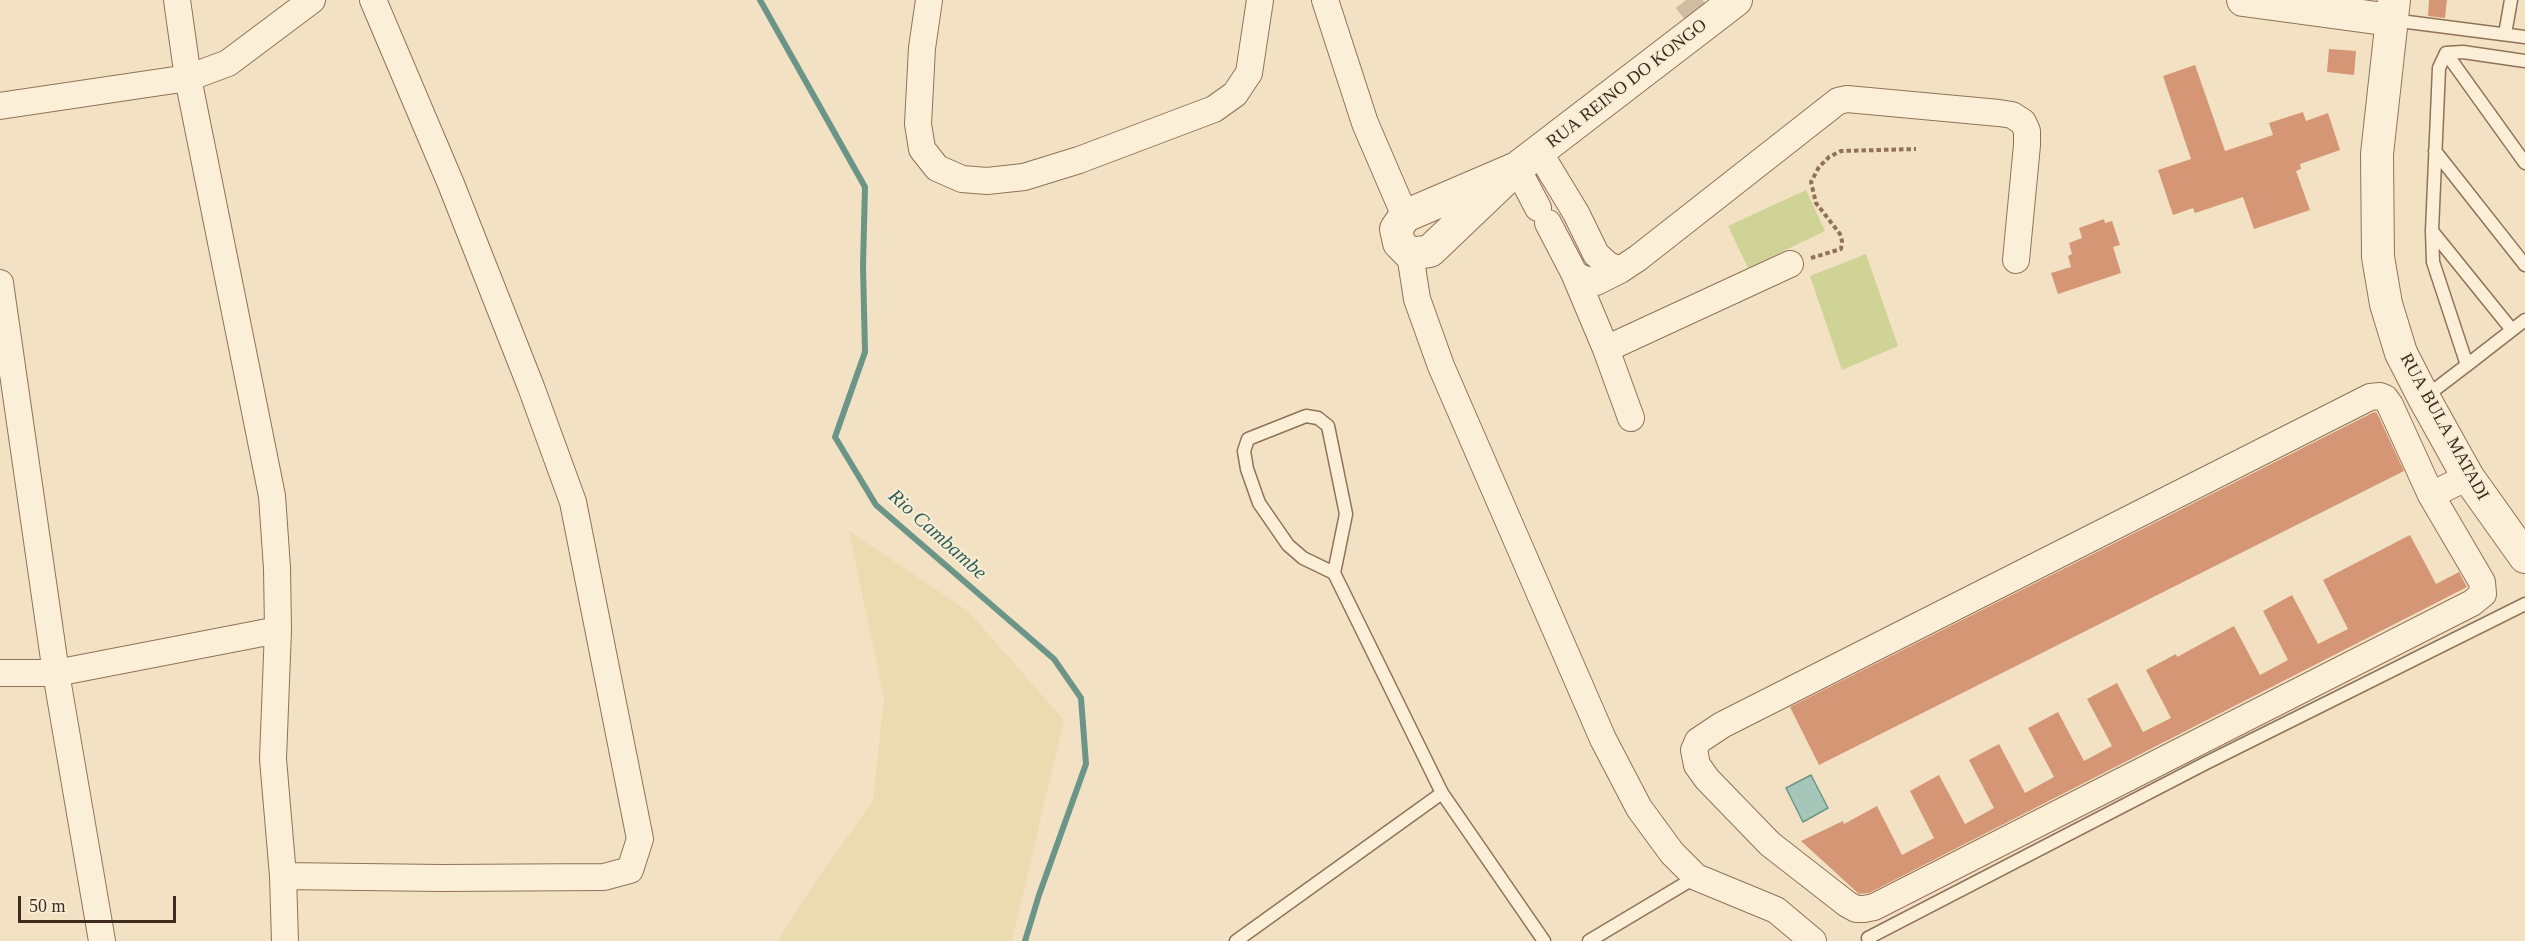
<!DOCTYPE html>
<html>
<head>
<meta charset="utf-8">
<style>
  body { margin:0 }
  #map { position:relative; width:2525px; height:941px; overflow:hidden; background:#f3e1c3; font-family:Georgia,serif }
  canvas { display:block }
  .scale { position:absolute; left:18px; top:896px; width:158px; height:27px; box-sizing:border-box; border:3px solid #3e2b1d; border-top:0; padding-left:8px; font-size:18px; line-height:21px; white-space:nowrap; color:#3e2b1d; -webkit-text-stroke:4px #f9ecd4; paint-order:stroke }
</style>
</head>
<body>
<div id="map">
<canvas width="2525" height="941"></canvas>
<div class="scale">50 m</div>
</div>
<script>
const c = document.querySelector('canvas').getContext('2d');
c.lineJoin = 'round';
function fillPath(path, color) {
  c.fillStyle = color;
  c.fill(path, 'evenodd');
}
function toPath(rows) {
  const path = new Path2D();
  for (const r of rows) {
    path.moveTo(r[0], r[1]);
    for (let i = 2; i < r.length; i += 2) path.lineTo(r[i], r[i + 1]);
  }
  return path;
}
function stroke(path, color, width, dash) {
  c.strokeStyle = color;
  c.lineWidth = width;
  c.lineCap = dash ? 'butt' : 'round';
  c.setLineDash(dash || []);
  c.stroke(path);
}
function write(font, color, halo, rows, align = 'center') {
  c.font = font + ' Georgia,serif';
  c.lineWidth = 4.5;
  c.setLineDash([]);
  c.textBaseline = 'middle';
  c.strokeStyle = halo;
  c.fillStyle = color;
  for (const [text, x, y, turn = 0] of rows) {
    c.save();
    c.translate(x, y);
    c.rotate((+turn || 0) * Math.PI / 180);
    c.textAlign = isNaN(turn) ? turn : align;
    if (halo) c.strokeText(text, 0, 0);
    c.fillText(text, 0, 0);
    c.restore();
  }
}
fillPath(toPath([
  [849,531,968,611,1064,720,1012,941,777,941,811,888,873,801,884,698]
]), '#eadcb0');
fillPath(toPath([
  [1806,190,1825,231,1748,268,1728,226],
  [1866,254,1898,346,1842,370,1810,276]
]), '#d0d396');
const water = toPath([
  [1811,775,1828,808,1803,822,1786,788,1811,775]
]);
fillPath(water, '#a6c6ba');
stroke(water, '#6b9588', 1.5);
stroke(toPath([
  [760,0,865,187,863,266,865,352,835,437,876,505,1054,659,1081,698,1086,764,1039,895,1025,941]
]), '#6b9588', 6);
fillPath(toPath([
  [2429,0,2447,0,2445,18,2428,16],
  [2329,49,2356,51,2354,75,2327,72],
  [2195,65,2225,151,2273,135,2269,123,2303,112,2306,121,2328,113,2340,150,2300,164,2301,169,2296,171,2310,210,2254,229,2243,197,2195,213,2193,208,2173,215,2158,170,2191,159,2163,76],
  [2104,219,2105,223,2112,221,2120,245,2113,247,2121,273,2058,294,2051,273,2071,267,2068,256,2072,254,2069,243,2082,238,2079,228],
  [2374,412,2377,413,2404,471,1819,765,1790,707],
  [2410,535,2436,584,2459,572,2467,587,1869,893,1859,894,1801,841,1843,821,1844,824,1877,806,1902,855,1934,838,1910,791,1939,775,1965,824,1994,808,1969,760,1999,744,2025,793,2054,777,2028,728,2058,712,2084,761,2112,746,2087,699,2117,683,2143,732,2171,718,2146,670,2176,654,2177,657,2234,626,2260,675,2288,660,2263,611,2292,595,2318,644,2348,629,2323,580]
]), '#d59675');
stroke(toPath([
  [1686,0,1705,24]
]), '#cfbda2', 26, [26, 13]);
const service = toPath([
  [2392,20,2525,37],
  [2505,34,2511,0],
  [2446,53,2439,68,2432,231,2433,262,2467,365,2525,320],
  [2446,53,2525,163],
  [2446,53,2463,52,2525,61],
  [2435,151,2525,265],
  [2432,231,2512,330],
  [2425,397,2467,365],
  [1334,573,1346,514,1328,426,1318,418,1306,416,1248,439,1244,451,1247,469,1259,503,1288,545,1303,558,1334,573,1442,793,1544,941],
  [1868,938,2206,763,2525,604],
  [1236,941,1442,793],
  [1589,941,1696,877]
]);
const minor = toPath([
  [177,0,188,78,272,496,277,568,278,630,273,759,283,876,285,941],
  [929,0,922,48,918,124,922,149,937,168,962,179,987,181,1024,177,1079,160,1214,109,1235,94,1249,73,1260,0],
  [1325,0,1365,123,1405,216],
  [0,106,188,78,228,63,312,0],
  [1539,152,1576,213,1596,254,1608,265,1620,270],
  [1517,168,1538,208],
  [1548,223,1574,273,1606,349,1631,418],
  [1410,254,1417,299,1441,366,1603,739,1639,808,1672,853,1696,877,1776,910,1813,941],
  [1574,273,1581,278,1596,282,1620,270,1638,258,1838,101,1847,99,1999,113,2012,115,2023,122,2027,131,2027,145,2016,260],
  [0,283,56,673,102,941],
  [1606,349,1790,264],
  [2380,396,2385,398,2390,405,2431,495,2482,582,2483,594,2472,603,1874,907,1864,909,1856,909,1847,904,1770,844,1707,779,1697,765,1694,750,1698,741,1722,725,2370,397,2380,396],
  [2431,495,2468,477],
  [0,673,56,673,278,630],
  [283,876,441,878,604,877,630,870,640,839,573,502,531,387,451,184,373,0]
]);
const tertiary = toPath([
  [2243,0,2391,20],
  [2394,0,2377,154,2378,257,2386,304,2401,353,2424,398,2468,477,2525,557],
  [1517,168,1405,216,1396,229,1399,243,1410,254,1430,251,1517,168,1736,0]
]);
stroke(service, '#907257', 15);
stroke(minor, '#907257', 28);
stroke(tertiary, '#907257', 34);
stroke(toPath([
  [1811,258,1841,249,1842,241,1840,234,1816,203,1811,182,1819,167,1829,157,1841,151,1916,149]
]), '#907257', 4, [4.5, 3]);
stroke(service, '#fcefd8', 12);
stroke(minor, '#fcefd8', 26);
stroke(tertiary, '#fcefd8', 32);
write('18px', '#3e2b1d', '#f9ecd4', [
  ["RUA REINO DO KONGO",1627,84,-38],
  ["RUA BULA MATADI",2444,427,61]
]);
write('italic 20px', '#2b6059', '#f9ecd4', [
  ["Rio Cambambe",937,535,42]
]);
</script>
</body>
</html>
